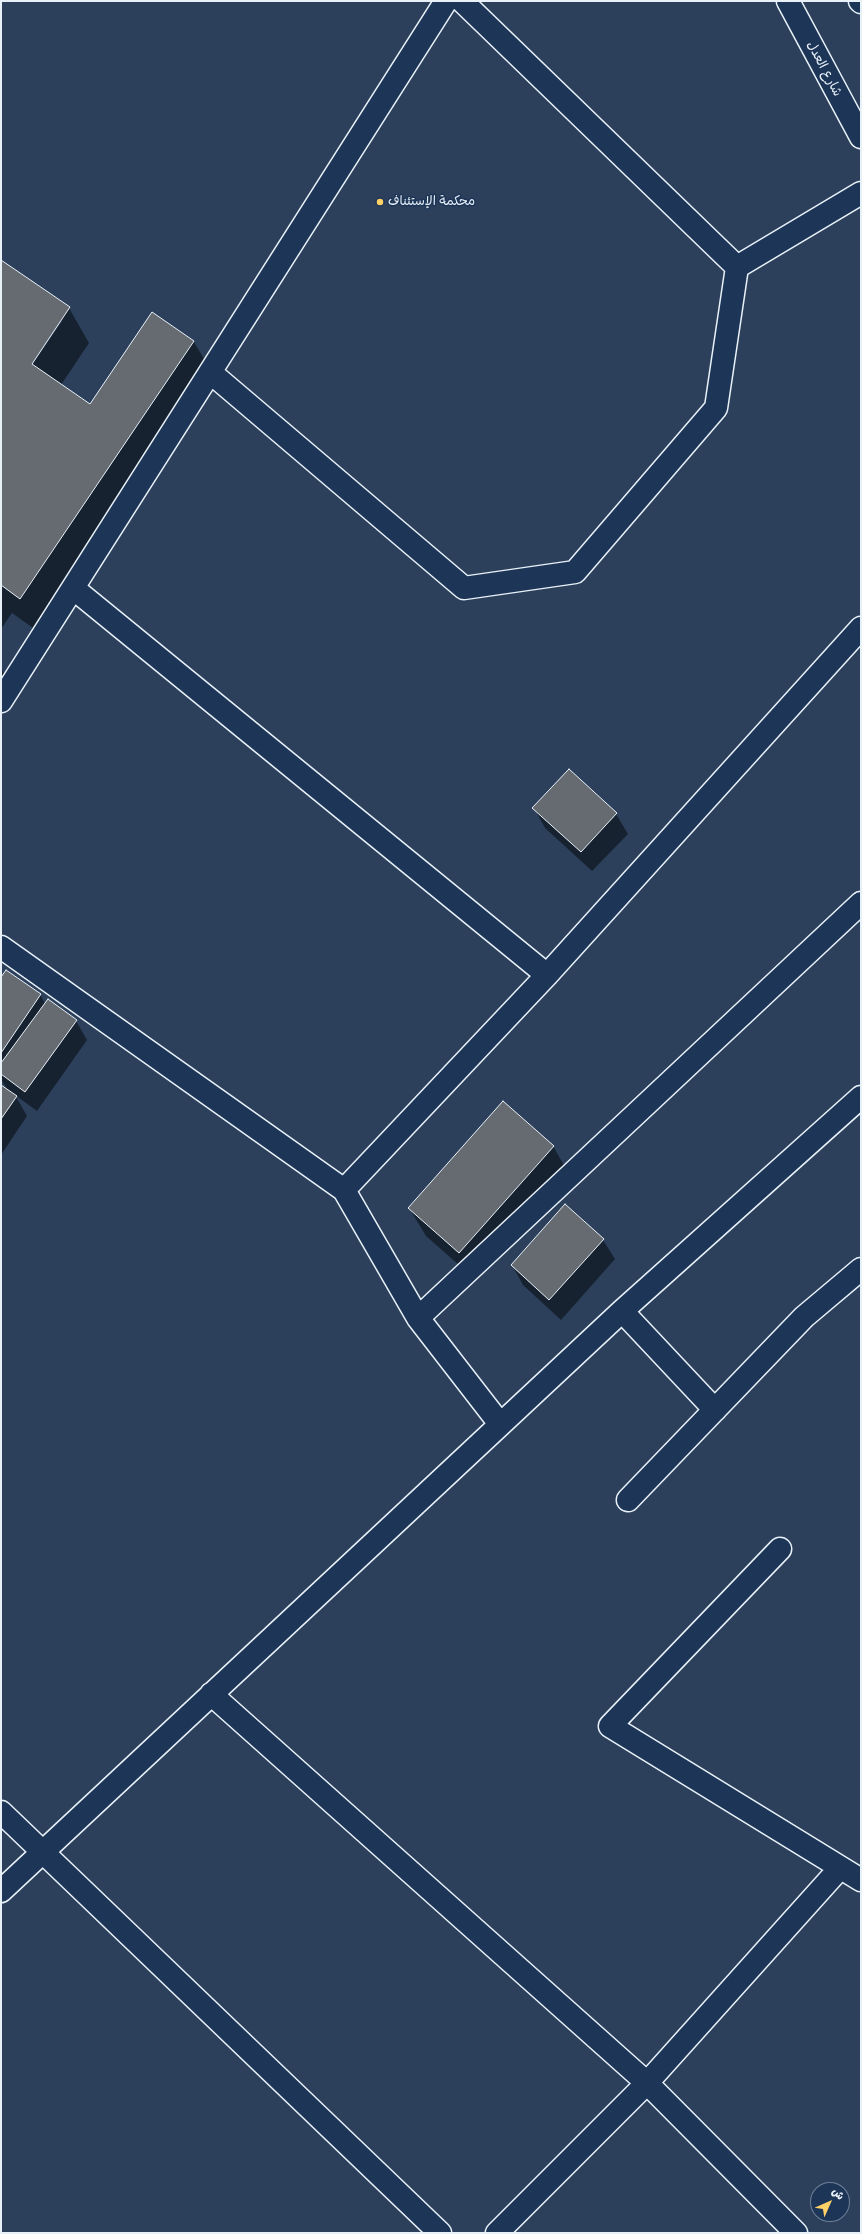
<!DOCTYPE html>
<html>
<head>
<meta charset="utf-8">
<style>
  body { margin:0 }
  #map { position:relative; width:862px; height:2234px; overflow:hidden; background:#2c405c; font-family:Sriracha,"Playpen Sans Arabic",sans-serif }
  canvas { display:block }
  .frame { position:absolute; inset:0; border:2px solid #e8f1f8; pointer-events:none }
  .north { position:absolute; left:810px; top:2182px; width:40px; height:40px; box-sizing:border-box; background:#1d3557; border:1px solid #6e8097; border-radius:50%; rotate:45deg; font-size:11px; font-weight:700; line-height:16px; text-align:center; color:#e8f1f8 }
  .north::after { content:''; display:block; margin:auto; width:14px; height:18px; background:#ffd166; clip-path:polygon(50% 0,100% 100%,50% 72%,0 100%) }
</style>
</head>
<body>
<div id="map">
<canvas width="862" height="2234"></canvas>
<div class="frame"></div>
<div class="north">ش</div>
</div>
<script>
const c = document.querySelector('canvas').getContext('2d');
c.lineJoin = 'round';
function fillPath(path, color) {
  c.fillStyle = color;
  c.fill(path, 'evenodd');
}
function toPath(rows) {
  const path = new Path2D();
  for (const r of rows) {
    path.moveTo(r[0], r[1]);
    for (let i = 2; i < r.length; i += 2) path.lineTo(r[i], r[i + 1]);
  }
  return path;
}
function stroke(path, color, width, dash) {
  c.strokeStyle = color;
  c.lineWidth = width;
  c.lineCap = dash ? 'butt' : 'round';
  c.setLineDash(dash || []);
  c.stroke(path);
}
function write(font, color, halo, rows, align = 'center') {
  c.font = font + ' Sriracha,"Playpen Sans Arabic",sans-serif';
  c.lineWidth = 3;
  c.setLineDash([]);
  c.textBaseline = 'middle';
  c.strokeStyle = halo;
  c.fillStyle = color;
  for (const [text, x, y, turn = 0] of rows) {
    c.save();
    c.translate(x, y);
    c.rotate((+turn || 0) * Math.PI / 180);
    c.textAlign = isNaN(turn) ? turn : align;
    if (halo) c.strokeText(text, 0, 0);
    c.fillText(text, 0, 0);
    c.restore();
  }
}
fillPath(toPath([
  [1,262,69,308,89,343,61,385,91,405,152,314,194,342,214,376,40,633,12,613,1,629],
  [60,321,62,321,30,368,28,367],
  [1,668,13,689,1,706],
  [569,770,616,814,628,834,592,871,545,828,534,808],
  [1,973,3,976,40,994,45,1004,76,1021,87,1040,37,1111,15,1095,27,1116,1,1155,1,1086,9,1092,1,1079],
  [553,1146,569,1174,476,1280,426,1236,409,1208],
  [603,1240,615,1259,561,1320,523,1285,512,1265]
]), '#0007');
const building = toPath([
  [1,260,70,307,32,364,90,404,152,312,194,341,20,599,1,585,1,260],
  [569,769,617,813,581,852,532,808,569,769],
  [6,970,41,994,1,1053,1,977,6,970],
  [48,999,77,1020,25,1092,1,1074,1,1063,48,999],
  [1,1085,17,1096,1,1119,1,1085],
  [503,1101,554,1146,459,1253,408,1208,503,1101],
  [565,1204,604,1239,549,1300,511,1265,565,1204]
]);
fillPath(building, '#666a71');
stroke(building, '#e8f1f8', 1);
const minor = toPath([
  [462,1,737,267,861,193],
  [788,1,861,137],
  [860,1,861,2],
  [210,372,464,588,575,572,716,408,737,267],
  [73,588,547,975],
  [1,701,446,1],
  [1,947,344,1190,418,1318,500,1424],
  [344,1190,547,975,861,628],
  [622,1311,715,1410],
  [418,1318,861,903],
  [628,1500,804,1317,861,1269],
  [780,1549,610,1726,861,1880],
  [211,1694,647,2083,796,2233],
  [1,1812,440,2233],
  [1,1891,622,1311,861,1097],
  [497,2233,647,2083,840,1868]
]);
stroke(minor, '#e8f1f8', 25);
stroke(minor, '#1d3557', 22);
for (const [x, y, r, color] of [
  [380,202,4,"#ffd166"]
]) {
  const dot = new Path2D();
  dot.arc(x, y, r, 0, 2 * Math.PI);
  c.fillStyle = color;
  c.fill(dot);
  stroke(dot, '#1d3557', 1.5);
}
write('13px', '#e8f1f8', '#1d3557', [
  ["شارع العدل",824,69,62]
]);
write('13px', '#e8f1f8', '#1d3557', [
  ["محكمة الإستئناف",388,202]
], 'left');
</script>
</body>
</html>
